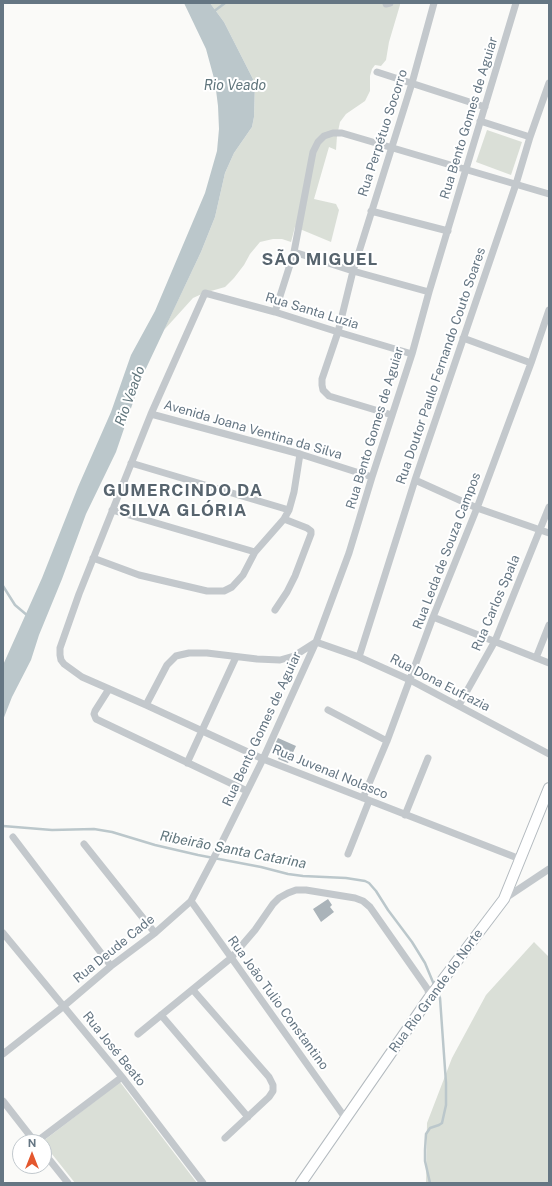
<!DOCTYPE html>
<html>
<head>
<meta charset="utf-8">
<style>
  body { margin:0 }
  #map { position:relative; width:552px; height:1186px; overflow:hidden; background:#fafaf8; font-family:"Public Sans",sans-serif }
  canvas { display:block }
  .frame { position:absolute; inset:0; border:4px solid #657683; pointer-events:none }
  .north { position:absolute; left:12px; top:1134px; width:40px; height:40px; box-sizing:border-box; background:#fff; border:1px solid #c1c8cd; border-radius:50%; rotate:0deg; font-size:11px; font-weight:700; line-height:16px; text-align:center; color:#657683 }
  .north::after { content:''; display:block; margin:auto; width:14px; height:18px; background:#e4572e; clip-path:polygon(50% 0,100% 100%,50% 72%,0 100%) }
</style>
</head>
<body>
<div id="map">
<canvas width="552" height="1186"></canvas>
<div class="frame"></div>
<div class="north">N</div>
</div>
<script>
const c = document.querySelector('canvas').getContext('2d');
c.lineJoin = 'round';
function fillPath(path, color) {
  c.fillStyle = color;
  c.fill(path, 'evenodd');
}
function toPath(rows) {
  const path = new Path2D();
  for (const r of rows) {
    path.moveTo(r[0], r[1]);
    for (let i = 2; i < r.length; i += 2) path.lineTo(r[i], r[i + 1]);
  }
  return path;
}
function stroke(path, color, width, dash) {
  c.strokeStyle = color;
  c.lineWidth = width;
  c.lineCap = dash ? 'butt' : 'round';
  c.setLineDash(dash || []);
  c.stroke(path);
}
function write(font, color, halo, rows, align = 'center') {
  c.font = font + ' "Public Sans",sans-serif';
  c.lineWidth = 4;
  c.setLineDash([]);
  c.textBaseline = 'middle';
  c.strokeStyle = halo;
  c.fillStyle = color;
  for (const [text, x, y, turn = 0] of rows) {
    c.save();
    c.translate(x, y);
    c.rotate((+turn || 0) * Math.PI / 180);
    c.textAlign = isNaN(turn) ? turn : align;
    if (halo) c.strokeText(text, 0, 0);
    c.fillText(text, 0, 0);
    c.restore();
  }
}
fillPath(toPath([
  [210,3,400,3,400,5,389,42,386,60,381,66,375,65,372,69,370,76,370,91,365,101,346,114,340,122,337,136,336,150,329,147,314,199,336,204,339,210,331,242,295,227,291,242,282,239,273,239,260,242,250,254,244,265,234,278,225,287,204,293,193,298,164,330,201,252,215,217,225,173,234,153,252,127,254,117,255,83,224,22],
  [487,130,522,142,511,175,476,162],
  [534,942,549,957,549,1183,426,1183,427,1123,452,1058,486,995],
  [120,1082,197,1183,75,1183,44,1144,44,1142,42,1142]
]), '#dadfd7');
fillPath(toPath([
  [184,3,210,3,224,22,255,83,254,117,252,127,234,153,225,173,215,217,201,252,141,379,116,452,86,514,62,579,39,635,31,660,12,697,3,720,3,665,42,578,78,487,111,412,131,355,155,311,205,193,217,151,219,129,218,106,215,82,206,49]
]), '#bbc7cb');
stroke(toPath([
  [213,12,225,3],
  [3,586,15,605,28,616],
  [3,826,52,830,94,829,112,832,155,845,198,855,261,867,288,874,303,876,346,878,365,881,369,883,376,891,388,910,412,942,425,963,435,987],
  [430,1183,425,1161,425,1150,426,1134,430,1128,439,1125,442,1123,446,1105,446,1083,440,998,437,991]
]), '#bbc7cb', 2.5);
fillPath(toPath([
  [278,738,296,746,288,763,278,759,280,754,272,750],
  [328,899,332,905,330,907,334,912,321,922,313,909]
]), '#aab3b9');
const secondary = toPath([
  [301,1183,429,998,504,899,549,788]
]);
stroke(secondary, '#b3babf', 12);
stroke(toPath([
  [386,4,390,3],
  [377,72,485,107],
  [480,121,530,137],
  [371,211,448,231],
  [294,252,353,271,429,292],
  [275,312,294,252,313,152,318,142,324,136,333,133,342,133,549,194],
  [463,338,531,363],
  [412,354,338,332,275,312,205,293,151,414,79,594,60,648,60,655,61,660,64,664,82,677,146,705,263,759,520,859],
  [151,414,300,454,372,477],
  [392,415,329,396,323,390,322,385,322,379,338,332,353,271,412,83,434,3],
  [131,463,289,510],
  [415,480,477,508,549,533],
  [112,510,255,552],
  [93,558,139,575,207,591,224,591,232,587,243,575,255,552,284,519,289,510,294,492,300,454],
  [275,610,287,592,295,576,311,534,311,531,307,528,284,519],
  [433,617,549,663],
  [359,657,415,480,516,184,530,137,549,83],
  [536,658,549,625],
  [109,689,95,711,94,714,96,719,247,791],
  [146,705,167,665,176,656,180,655,189,653,207,653,257,659,280,660,294,656,316,642,359,657,410,680,549,754],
  [459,705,495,641,549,507],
  [328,710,387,741],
  [187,763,236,657],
  [363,798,387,741,433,617,477,508,531,363,549,310],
  [405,815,428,758],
  [13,837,111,966],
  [84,844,155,933],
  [348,854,369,801],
  [504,899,549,869],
  [191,901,346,1119],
  [3,933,122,1077,203,1183],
  [193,990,269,1077,273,1085,273,1091,269,1097,225,1138],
  [161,1015,248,1117],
  [138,1034,231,958,255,930,273,904,279,898,288,893,296,890,306,890,355,898,363,901,370,907,424,984,428,990,429,998],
  [3,1054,64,1006,111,966,155,933,191,901,220,846,263,759,316,642,349,553,372,477,412,354,429,292,516,3],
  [3,1101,35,1142],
  [36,1142,122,1077],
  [44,1153,68,1183]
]), '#c3c8cc', 7);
stroke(secondary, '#fff', 10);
write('13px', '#657683', '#fff', [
  ["Rua Bento Gomes de Aguiar",469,118,-73],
  ["Rua Perpétuo Socorro",383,133,-72],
  ["Rua Santa Luzia",312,311,17],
  ["Rua Doutor Paulo Fernando Couto Soares",441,366,-71],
  ["Rua Bento Gomes de Aguiar",375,428,-73],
  ["Avenida Joana Ventina da Silva",253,430,16],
  ["Rua Leda de Souza Campos",447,551,-69],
  ["Rua Carlos Spala",496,603,-67],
  ["Rua Dona Eufrazia",440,683,27],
  ["Rua Bento Gomes de Aguiar",262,729,-65],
  ["Rua Juvenal Nolasco",330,772,22],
  ["Rua Deude Cade",114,949,-39],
  ["Rua Rio Grande do Norte",436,991,-54],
  ["Rua João Tulio Constantino",278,1003,54],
  ["Rua José Beato",114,1049,51]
]);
write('italic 14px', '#60757c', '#fff', [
  ["Rio Veado",235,86],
  ["Rio Veado",130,396,-70],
  ["Ribeirão Santa Catarina",233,850,11]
]);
c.letterSpacing = '1px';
write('bold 17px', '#57646e', '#fff', [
  ["SÃO MIGUEL",320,260],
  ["GUMERCINDO DA",183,491],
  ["SILVA GLÓRIA",183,511]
]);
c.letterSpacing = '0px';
</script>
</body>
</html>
